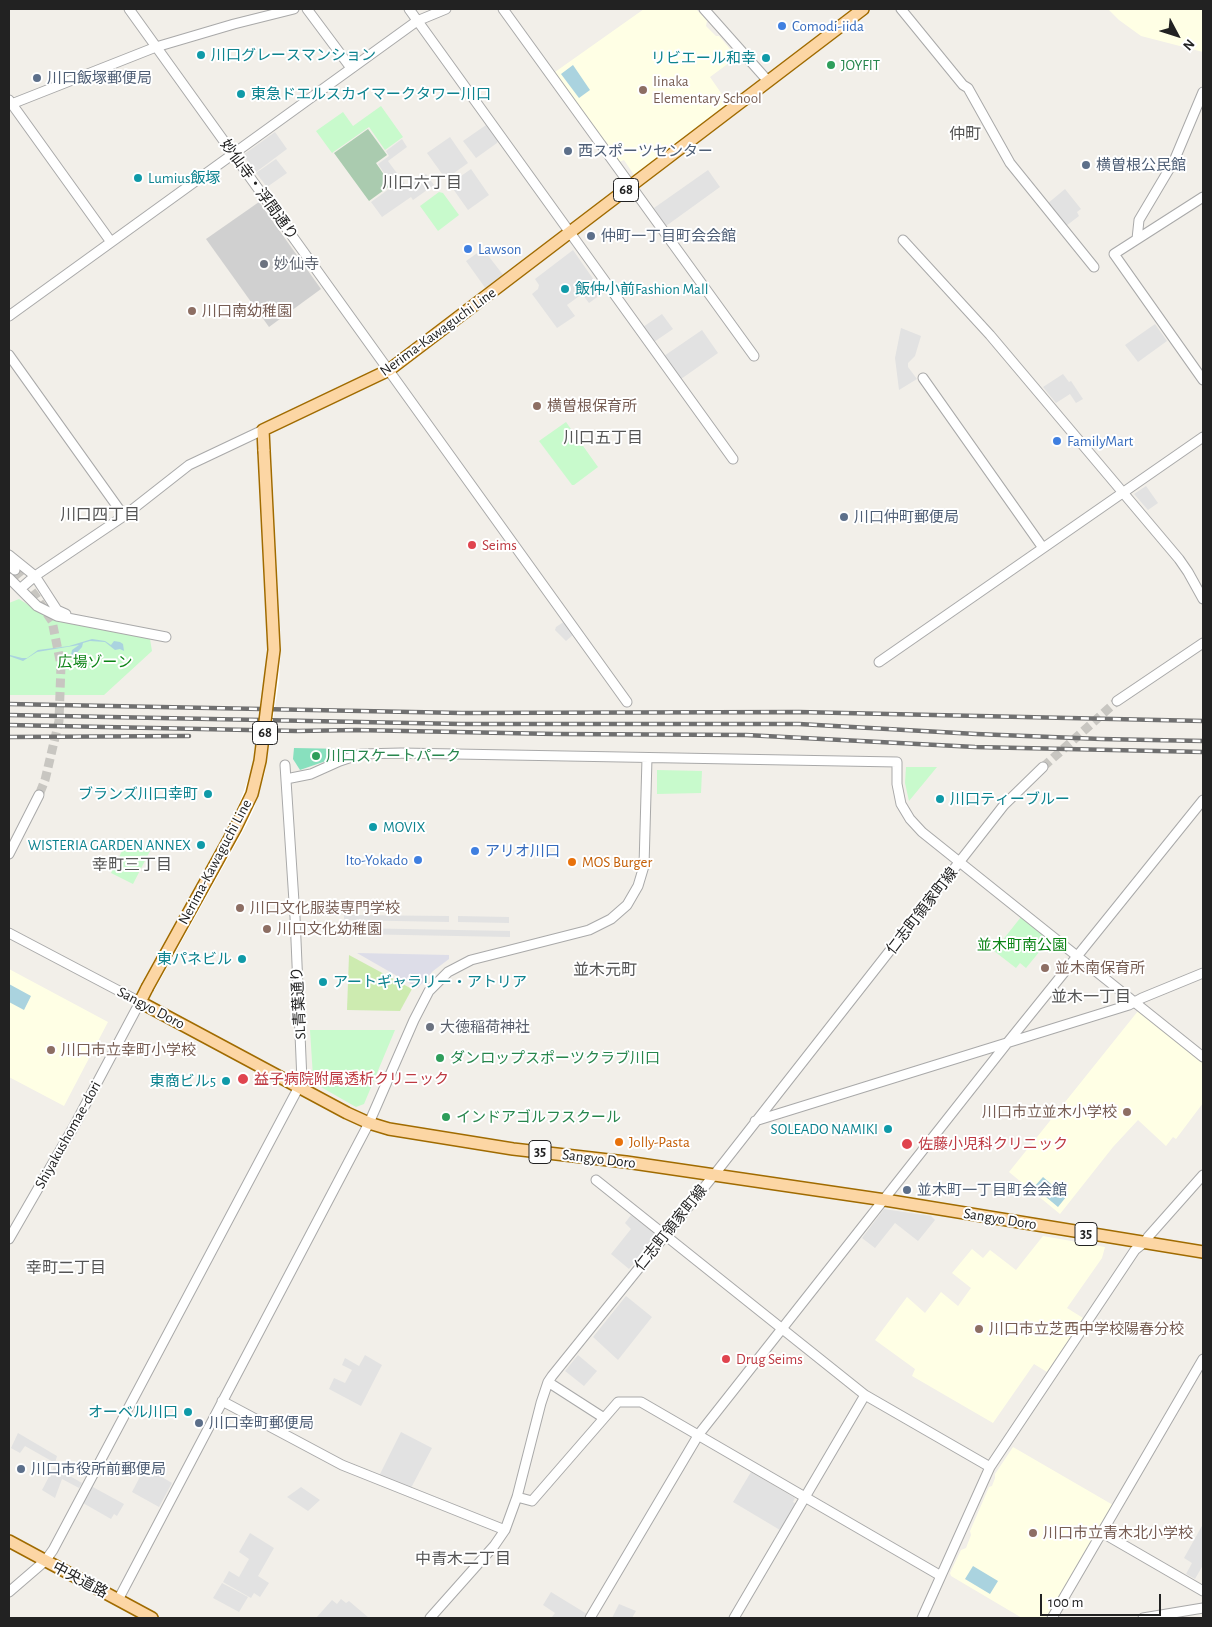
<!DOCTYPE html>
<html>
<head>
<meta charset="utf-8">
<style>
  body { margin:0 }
  #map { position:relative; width:1212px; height:1627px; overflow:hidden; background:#f2efe9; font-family:"Alegreya Sans",sans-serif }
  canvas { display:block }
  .frame { position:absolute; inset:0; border:10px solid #222; pointer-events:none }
  .north { position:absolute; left:1152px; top:10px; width:50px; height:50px; -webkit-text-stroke:4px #fff; paint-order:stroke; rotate:130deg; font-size:14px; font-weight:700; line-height:20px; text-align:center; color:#222 }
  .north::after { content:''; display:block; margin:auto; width:18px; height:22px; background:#222; clip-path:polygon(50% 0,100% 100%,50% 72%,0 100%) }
  .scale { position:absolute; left:1040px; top:1594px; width:121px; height:22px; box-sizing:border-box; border:2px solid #222; border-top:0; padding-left:6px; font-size:15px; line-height:18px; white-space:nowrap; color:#222; -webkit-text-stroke:4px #fff; paint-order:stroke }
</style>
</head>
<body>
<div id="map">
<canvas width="1212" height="1627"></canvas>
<div class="frame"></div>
<div class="north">N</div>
<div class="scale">100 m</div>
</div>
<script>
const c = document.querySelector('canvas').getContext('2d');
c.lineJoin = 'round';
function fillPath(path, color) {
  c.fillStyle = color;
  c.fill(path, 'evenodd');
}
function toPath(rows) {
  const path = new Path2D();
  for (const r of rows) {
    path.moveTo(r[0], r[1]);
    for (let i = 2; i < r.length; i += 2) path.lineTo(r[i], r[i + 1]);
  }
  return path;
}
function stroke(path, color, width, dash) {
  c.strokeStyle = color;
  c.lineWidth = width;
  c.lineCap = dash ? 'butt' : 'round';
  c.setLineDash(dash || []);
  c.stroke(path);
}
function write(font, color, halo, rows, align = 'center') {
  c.font = font + ' "Alegreya Sans","Noto Sans JP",sans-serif';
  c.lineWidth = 4;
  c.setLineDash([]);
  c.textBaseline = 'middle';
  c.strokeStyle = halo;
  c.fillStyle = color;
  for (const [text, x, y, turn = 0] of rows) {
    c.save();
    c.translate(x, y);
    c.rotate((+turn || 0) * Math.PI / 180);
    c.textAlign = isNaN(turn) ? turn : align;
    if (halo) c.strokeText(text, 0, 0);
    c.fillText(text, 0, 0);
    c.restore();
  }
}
fillPath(toPath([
  [644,9,696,9,707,21,706,26,716,36,719,36,737,57,710,77,728,103,634,175,624,160,619,162,609,148,606,141,603,140,555,72],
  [1108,9,1203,9,1203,52,1141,36,1119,20],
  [9,969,108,1022,64,1106,9,1077],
  [1138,1011,1203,1063,1203,1103,1176,1139,1173,1137,1166,1146,1138,1120,1113,1147,1060,1214,1009,1172],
  [1043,1236,1105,1247,1102,1258,1067,1308,1083,1318,1047,1372,1034,1364,993,1423,912,1376,915,1369,875,1340,907,1297,925,1313,941,1292,958,1306,971,1288,952,1273,972,1249,983,1258,990,1250,1016,1270],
  [1013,1447,1113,1505,1047,1618,1022,1618,951,1576,950,1573,961,1550,966,1548,971,1535,970,1531,989,1487,992,1486,995,1478,995,1474]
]), '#ffffe5');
fillPath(toPath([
  [259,202,321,289,269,327,206,239]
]), '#d0d0d0');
fillPath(toPath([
  [349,955,412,989,400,1011,347,1010]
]), '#cdebb0');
fillPath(toPath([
  [368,129,387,155,376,163,391,185,369,201,334,153]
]), '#aacbaf');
fillPath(toPath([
  [381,106,403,137,385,150,369,127,332,153,316,131,343,112,353,126],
  [439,192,443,193,459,215,438,231,420,206],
  [566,422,598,467,574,485,572,485,539,441],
  [19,599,46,616,150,639,152,651,104,695,9,695,9,603],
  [906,767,937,767,909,801,905,783],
  [657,770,702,771,701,793,657,794],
  [130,840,150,851,133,884,111,873,127,841],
  [1021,917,1049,940,1026,968,1020,963,1016,968,994,951],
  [310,1030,395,1030,364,1104,356,1107,319,1086,313,1077]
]), '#c8facc');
fillPath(toPath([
  [294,748,348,749,349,753,300,770,293,759]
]), '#88e0be');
fillPath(toPath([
  [486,125,498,141,497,143,476,158,463,141],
  [275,132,287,149,256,172,243,155],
  [450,137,468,163,447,178,445,178,427,153],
  [402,139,407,147,388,161,407,187,426,174,434,185,413,200,411,197,382,217,371,202,393,186,378,164,389,156,386,151],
  [276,159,287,173,267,187,256,173],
  [471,169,489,195,468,210,451,186,451,183],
  [708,170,720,187,666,226,654,208],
  [1065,189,1081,209,1077,212,1079,216,1066,226,1047,204],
  [483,249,504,276,486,289,466,261],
  [573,250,603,293,589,303,582,294,567,305,575,316,557,328,532,294,538,289,539,285,535,279],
  [662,314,673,329,654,342,643,327],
  [1155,324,1167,341,1138,362,1125,345],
  [901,328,921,336,915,356,908,363,908,367,917,379,899,390,895,358],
  [702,330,718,353,681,379,664,356],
  [1063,374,1069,382,1071,381,1083,399,1076,403,1070,394,1056,403,1043,387],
  [1146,486,1158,503,1148,510,1134,494],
  [565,621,574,634,566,641,555,630,556,627],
  [344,915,449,916,449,922,344,920],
  [458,916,509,917,509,923,458,922],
  [353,928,510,931,510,937,352,934],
  [884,1209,931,1216,935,1220,918,1241,895,1223,875,1248,862,1238],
  [631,1215,656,1234,656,1237,629,1269,611,1254,631,1229,625,1223],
  [626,1296,652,1317,618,1360,593,1337],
  [365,1355,382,1365,361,1406,329,1389,334,1378,345,1383,352,1370,342,1365,345,1358,359,1366],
  [578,1355,597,1371,584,1386,565,1371],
  [401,1432,432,1448,411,1488,379,1476],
  [18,1433,57,1456,55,1463,25,1446,20,1453,11,1448],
  [54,1467,82,1483,79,1488,62,1479,55,1498,42,1490],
  [145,1467,172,1483,159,1507,132,1492],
  [751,1472,795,1498,793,1502,796,1504,780,1530,733,1502],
  [91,1486,124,1504,117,1516,114,1514,111,1519,83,1503],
  [301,1487,320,1500,308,1511,287,1497],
  [1203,1524,1203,1565,1195,1579,1186,1574,1192,1563,1184,1558],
  [250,1533,274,1548,258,1576,269,1583,260,1597,254,1593,251,1598,223,1582,229,1571,239,1577,249,1559,239,1552],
  [222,1583,248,1597,239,1612,213,1598],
  [551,1592,587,1614,584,1618,552,1617,555,1613,543,1605],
  [341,1599,346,1603,349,1601,369,1618,316,1618,332,1600,337,1604],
  [619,1604,636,1611,632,1618,612,1618]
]), '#e2e2e2');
fillPath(toPath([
  [357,953,449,955,449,959,433,971,418,988]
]), '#dddde8');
fillPath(toPath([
  [573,65,590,90,579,98,561,74],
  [92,639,105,641,111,645,114,641,120,642,123,644,124,651,120,649,115,650,105,642,90,641,83,643,82,647,74,656,71,655,72,650,79,645,37,652,23,661,9,656,10,655,22,658,27,658,38,650,69,646],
  [9,984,31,996,24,1010,9,1002],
  [1043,1177,1066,1197,1058,1207,1034,1187],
  [973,1566,998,1581,990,1594,965,1579]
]), '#aad3df');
fillPath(toPath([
  [271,451,281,645,279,681,265,773,254,809,246,826,154,991,141,984,230,824,239,804,252,768,265,676,267,642,257,452]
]), '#fff');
stroke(toPath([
  [15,570,34,594,52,621,61,665,59,721,45,780,39,795],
  [1043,767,1117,701]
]), '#c8c6c1', 9, [9, 4.5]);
const minor = toPath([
  [129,9,627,702],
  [307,9,351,68],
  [409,9,733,459],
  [503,9,754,356],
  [704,9,768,81],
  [901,9,963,85,968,88,1010,163,1094,267],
  [9,100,111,242],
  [9,105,156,47,234,24,294,9],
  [1203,197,1114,254,1203,380],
  [1137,239,1139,220,1174,161,1203,92],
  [903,240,990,335,1179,559,1188,572,1203,599],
  [9,316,417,21,446,9],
  [9,355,124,516],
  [923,378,1043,548],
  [9,555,35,576,57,610,66,614],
  [9,565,15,570],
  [9,578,37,606,57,616,166,637],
  [20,589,35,576,124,516,189,465,263,430],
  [879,662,1203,437],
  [1117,701,1203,643],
  [286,779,311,774,340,761,361,754,401,753,897,762,897,784,901,804,910,819,922,832,1203,1057],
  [9,854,39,795],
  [9,933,140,1002,73,1128,9,1239],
  [755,1121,1129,1005,1142,998,1203,973],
  [596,1180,865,1395,990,1467],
  [548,1382,604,1418],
  [222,1401,342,1465,505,1530],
  [517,1497,532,1501,618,1402,641,1402,941,1576],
  [1101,1532,1203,1591],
  [9,1592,45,1561,53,1550,302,1081,295,917,285,765],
  [118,1600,369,1123,414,1020,429,991,448,972,471,960,589,930,611,919,627,905,638,886,644,866,647,758],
  [430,1618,494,1546,505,1530,517,1497,541,1403,548,1382,552,1376,714,1175,1004,805,1043,767],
  [590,1618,699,1434,1008,1042,1203,800],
  [734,1618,865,1395],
  [922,1618,990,1467,1135,1250,1145,1242,1148,1237,1203,1175],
  [1052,1618,1203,1359],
  [1143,1618,1203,1608]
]);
const major = toPath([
  [264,451,263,430,389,370,863,9],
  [147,988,140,1002,347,1113,369,1123,389,1129,513,1149,626,1162,885,1200,1203,1252],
  [9,1541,152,1618]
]);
stroke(minor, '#a9a9a9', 11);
stroke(major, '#a06b00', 14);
stroke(minor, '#fff', 9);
stroke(major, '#fcd6a4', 11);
const rail = toPath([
  [9,704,462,713,799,712,1203,721],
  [9,715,461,724,799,724,976,734,1101,739,1203,741],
  [9,725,297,731,356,730,555,734,746,735,975,747,1203,752],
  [9,737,189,736]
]);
stroke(rail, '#707070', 4.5);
stroke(rail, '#fff', 2.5, [8]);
const majorBridge = toPath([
  [147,988,236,827,252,794,260,761,274,650,264,451]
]);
stroke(majorBridge, '#a06b00', 14, []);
stroke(majorBridge, '#fcd6a4', 11);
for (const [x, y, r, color] of [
  [782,26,5,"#3f7fe0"],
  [201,55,5,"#0f9aa8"],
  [766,58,5,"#0f9aa8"],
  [831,65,5,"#2e9e5b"],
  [37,78,5,"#5c6f8a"],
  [643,90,5,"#8d6e63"],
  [241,94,5,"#0f9aa8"],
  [568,151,5,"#5c6f8a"],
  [1086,165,5,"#5c6f8a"],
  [138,178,5,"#0f9aa8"],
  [591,236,5,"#5c6f8a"],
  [468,249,5,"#3f7fe0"],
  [264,264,5,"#6b7280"],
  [565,289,5,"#0f9aa8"],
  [192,311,5,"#8d6e63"],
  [537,406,5,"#8d6e63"],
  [1057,441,5,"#3f7fe0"],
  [844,517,5,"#5c6f8a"],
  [472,545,5,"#e0444e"],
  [316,756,5,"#2e9e5b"],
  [208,794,5,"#0f9aa8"],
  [940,799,5,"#0f9aa8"],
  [373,827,5,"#0f9aa8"],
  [201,845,5,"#0f9aa8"],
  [475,851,5,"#3f7fe0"],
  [418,860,5,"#3f7fe0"],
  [572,862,5,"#e8710a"],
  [240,908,5,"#8d6e63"],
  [267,929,5,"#8d6e63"],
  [242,959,5,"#0f9aa8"],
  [1045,968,5,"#8d6e63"],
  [323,982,5,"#0f9aa8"],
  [430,1027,5,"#6b7280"],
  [51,1050,5,"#8d6e63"],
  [440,1058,5,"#2e9e5b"],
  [243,1079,6,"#e0444e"],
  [226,1081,5,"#0f9aa8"],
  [1127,1112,5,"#8d6e63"],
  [446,1117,5,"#2e9e5b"],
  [888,1129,5,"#0f9aa8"],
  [619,1142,5,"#e8710a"],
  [907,1144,6,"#e0444e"],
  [907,1190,5,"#5c6f8a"],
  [979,1329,5,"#8d6e63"],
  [726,1359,5,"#e0444e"],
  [188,1412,5,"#0f9aa8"],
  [199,1423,5,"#5c6f8a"],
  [21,1469,5,"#5c6f8a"],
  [1033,1533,5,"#8d6e63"]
]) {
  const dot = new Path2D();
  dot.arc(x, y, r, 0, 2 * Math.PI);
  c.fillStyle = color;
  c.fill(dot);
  stroke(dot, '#fff', 2);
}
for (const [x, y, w] of [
  [626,190,25],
  [265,733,25],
  [540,1152,22],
  [1086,1234,22]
]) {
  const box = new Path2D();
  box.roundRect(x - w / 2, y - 11.5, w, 23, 4);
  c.fillStyle = '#fff';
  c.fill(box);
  stroke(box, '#222', 1);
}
write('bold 14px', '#222', null, [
  ["68",626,190],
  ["68",265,733],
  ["35",540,1152],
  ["35",1086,1234]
]);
write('15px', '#366cbe', '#fff', [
  ["Comodi-iida",792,26],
  ["Lawson",478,249],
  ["FamilyMart",1067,441],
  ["アリオ川口",485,851],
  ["Ito-Yokado",408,860,"right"]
], 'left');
write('15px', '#0d838f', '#fff', [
  ["川口グレースマンション",211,55],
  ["リビエール和幸",756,58,"right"],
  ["東急ドエルスカイマークタワー川口",251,94],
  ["Lumius飯塚",148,178],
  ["飯仲小前Fashion Mall",575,289],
  ["ブランズ川口幸町",198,794,"right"],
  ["川口ティーブルー",950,799],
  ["MOVIX",383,827],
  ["WISTERIA GARDEN ANNEX",191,845,"right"],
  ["東パネビル",232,959,"right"],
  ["アートギャラリー・アトリア",333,982],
  ["東商ビル5",216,1081,"right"],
  ["SOLEADO NAMIKI",878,1129,"right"],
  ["オーベル川口",178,1412,"right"]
], 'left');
write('15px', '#27864d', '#fff', [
  ["JOYFIT",841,65],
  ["川口スケートパーク",326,756],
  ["ダンロップスポーツクラブ川口",450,1058],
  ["インドアゴルフスクール",456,1117]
], 'left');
write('15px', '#4e5e75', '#fff', [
  ["川口飯塚郵便局",47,78],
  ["西スポーツセンター",578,151],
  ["横曽根公民館",1096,165],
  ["仲町一丁目町会会館",601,236],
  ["川口仲町郵便局",854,517],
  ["並木町一丁目町会会館",917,1190],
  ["川口幸町郵便局",209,1423],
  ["川口市役所前郵便局",31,1469]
], 'left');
write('15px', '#785e54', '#fff', [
  ["Iinaka",653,81],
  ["Elementary School",653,98],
  ["川口南幼稚園",202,311],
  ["横曽根保育所",547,406],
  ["川口文化服装専門学校",250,908],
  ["川口文化幼稚園",277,929],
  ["並木南保育所",1055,968],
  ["川口市立幸町小学校",61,1050],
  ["川口市立並木小学校",1117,1112,"right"],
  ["川口市立芝西中学校陽春分校",989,1329],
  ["川口市立青木北小学校",1043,1533]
], 'left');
write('15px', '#222', '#fff', [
  ["妙仙寺・浮間通り",259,190,54],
  ["Nerima-Kawaguchi Line",438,332,-36],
  ["Nerima-Kawaguchi Line",215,862,-62],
  ["仁志町領家町線",922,911,-52],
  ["SL青葉通り",299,1003,-93],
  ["Sangyo Doro",151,1008,28],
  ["Shiyakushomae-dori",68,1135,-61],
  ["Sangyo Doro",599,1159,7],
  ["Sangyo Doro",1000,1219,9],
  ["仁志町領家町線",671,1228,-51],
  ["中央道路",80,1580,28]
]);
write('15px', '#5b616d', '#fff', [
  ["妙仙寺",274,264],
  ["大徳稲荷神社",440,1027]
], 'left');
write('15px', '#be3a42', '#fff', [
  ["Seims",482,545],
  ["益子病院附属透析クリニック",254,1079],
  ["佐藤小児科クリニック",918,1144],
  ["Drug Seims",736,1359]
], 'left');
write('15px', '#0c8416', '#fff', [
  ["広場ゾーン",95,662],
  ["並木町南公園",1022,945]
]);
write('15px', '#c56008', '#fff', [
  ["MOS Burger",582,862],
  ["Jolly-Pasta",629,1142]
], 'left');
write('16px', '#555', '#fff', [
  ["仲町",965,134],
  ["川口六丁目",422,183],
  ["川口五丁目",603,438],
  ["川口四丁目",100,515],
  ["幸町三丁目",132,865],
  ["並木元町",605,970],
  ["並木一丁目",1091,997],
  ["幸町二丁目",66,1268],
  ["中青木二丁目",463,1559]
]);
</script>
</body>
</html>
